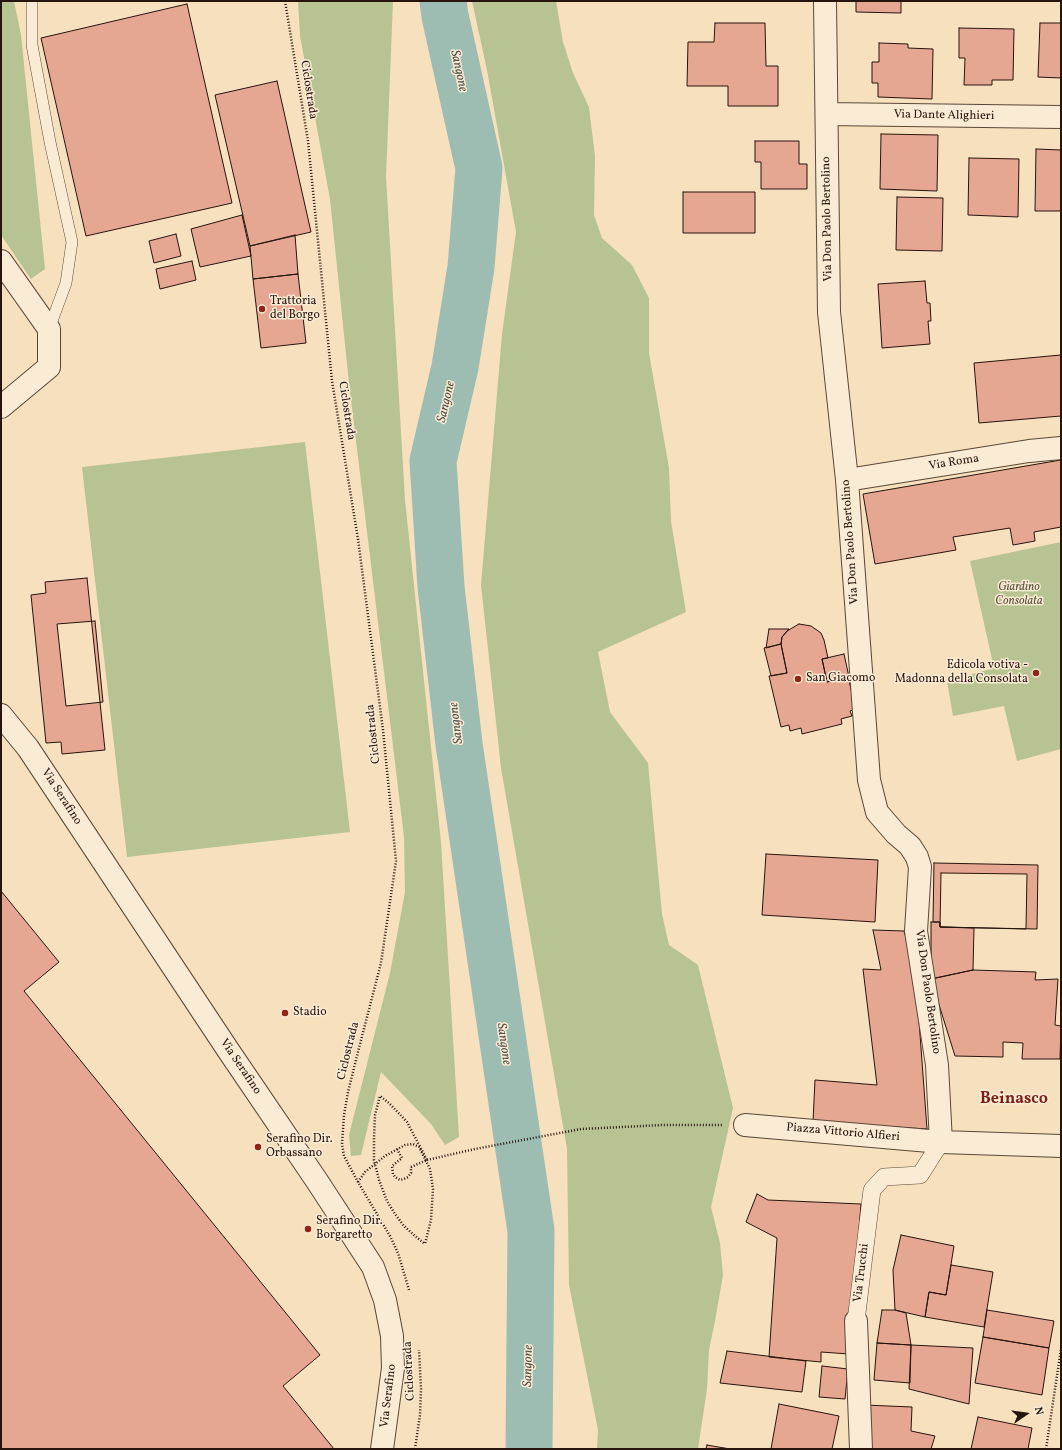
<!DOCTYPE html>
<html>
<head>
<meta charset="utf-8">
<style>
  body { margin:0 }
  #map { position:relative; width:1062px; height:1450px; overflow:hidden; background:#f6e0bd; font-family:Vollkorn,serif }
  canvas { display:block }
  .frame { position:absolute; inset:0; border:2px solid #27140d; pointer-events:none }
  .north { position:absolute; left:1006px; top:1394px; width:40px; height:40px; -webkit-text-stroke:3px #f9ebd4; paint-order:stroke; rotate:77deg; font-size:11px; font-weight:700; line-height:16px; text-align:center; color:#27140d }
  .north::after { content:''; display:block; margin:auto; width:14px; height:18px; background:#27140d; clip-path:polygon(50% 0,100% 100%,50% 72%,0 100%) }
</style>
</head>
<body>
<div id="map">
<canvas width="1062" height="1450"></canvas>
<div class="frame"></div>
<div class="north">N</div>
</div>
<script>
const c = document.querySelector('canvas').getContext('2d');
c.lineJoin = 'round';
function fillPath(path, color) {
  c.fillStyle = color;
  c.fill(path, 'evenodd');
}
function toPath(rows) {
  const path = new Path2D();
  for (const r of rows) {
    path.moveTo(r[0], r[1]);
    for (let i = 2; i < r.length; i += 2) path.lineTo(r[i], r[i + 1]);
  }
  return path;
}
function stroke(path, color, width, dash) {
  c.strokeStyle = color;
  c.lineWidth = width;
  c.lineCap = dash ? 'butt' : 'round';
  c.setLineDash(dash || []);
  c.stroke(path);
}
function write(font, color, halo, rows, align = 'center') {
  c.font = font + ' Vollkorn,serif';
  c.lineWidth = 3;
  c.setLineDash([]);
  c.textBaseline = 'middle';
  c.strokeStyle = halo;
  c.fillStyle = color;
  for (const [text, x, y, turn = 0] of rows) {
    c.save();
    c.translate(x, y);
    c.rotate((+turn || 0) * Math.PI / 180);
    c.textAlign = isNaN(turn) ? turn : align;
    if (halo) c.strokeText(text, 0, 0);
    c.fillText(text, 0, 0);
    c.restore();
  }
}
fillPath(toPath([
  [1,1,14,1,21,35,45,269,31,279,1,235],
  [298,1,393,1,386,177,405,500,441,842,459,1137,445,1145,431,1124,381,1072,361,1155,351,1156,349,1135,390,973,405,892,404,837,349,383,330,199,300,36],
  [472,1,556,1,563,42,573,73,589,107,595,156,594,215,602,238,632,265,649,298,649,353,669,468,671,521,686,612,598,652,610,712,648,763,662,914,669,945,698,965,733,1108,711,1207,720,1243,723,1275,715,1321,709,1350,707,1389,698,1449,597,1449,598,1430,569,1285,567,1149,501,768,481,585,502,334,516,232,487,70],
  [305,442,350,832,127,857,82,467],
  [1061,542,1061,749,1017,761,1004,706,953,716,947,681,994,668,970,561]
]), '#b8c394');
stroke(toPath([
  [443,1,445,16,479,168,471,267,455,367,433,461,441,587,459,744,531,1231,529,1449]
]), '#9dbdb3', 47);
const building = toPath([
  [856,1,901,1,901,13,856,12,856,1],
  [187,4,232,203,86,236,41,38,187,4],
  [715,23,765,23,766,66,778,66,778,106,728,106,728,86,687,86,688,42,714,42,715,23],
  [1040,23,1061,23,1061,78,1038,77,1040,23],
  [959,28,1014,29,1013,80,992,80,992,85,964,85,965,58,959,58,959,28],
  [879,43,908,44,908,48,933,49,932,99,878,97,878,83,872,83,872,62,879,62,879,43],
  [277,81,311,232,250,246,215,95,277,81],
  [881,134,938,135,937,191,880,189,881,134],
  [755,141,799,141,799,164,807,164,807,189,761,189,761,162,755,162,755,141],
  [1036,149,1061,150,1061,211,1035,211,1036,149],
  [969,158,1019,159,1018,217,968,215,969,158],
  [683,192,755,192,755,233,683,233,683,192],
  [897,197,943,198,942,251,896,250,897,197],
  [242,215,251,256,200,267,191,229,242,215],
  [176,234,181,256,154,263,149,241,176,234],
  [295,235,298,274,253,279,250,246,295,235],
  [192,261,196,280,160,289,156,269,192,261],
  [298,274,306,343,261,348,253,279,298,274],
  [925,281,927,303,930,303,931,321,928,321,930,344,882,348,878,284,925,281],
  [1061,355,1061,416,979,423,974,363,1061,355],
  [1061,460,1061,527,1034,532,1035,541,1013,545,1010,528,953,537,956,550,875,564,863,494,1061,460],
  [87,578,105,750,62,754,61,742,46,743,31,595,46,593,45,582,87,578],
  [95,621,103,702,66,706,57,624,95,621],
  [799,624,811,626,821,633,824,640,828,658,822,659,827,682,848,677,856,709,850,711,852,716,841,719,842,724,802,734,801,728,790,731,789,725,781,727,769,676,787,673,781,644,782,637,787,631,799,624],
  [769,629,789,629,782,637,781,644,766,648,769,629],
  [781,644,787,673,771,676,764,648,781,644],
  [844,654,849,677,827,682,822,659,844,654],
  [766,854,878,860,875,922,762,915,766,854],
  [934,863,1038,865,1037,929,940,927,940,922,933,922,934,863],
  [941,873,1027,874,1026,929,940,927,941,873],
  [1,891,59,962,24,991,320,1355,283,1386,334,1449,1,1449,1,891],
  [931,922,940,922,940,927,974,928,973,970,931,979,931,922],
  [873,930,904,931,915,967,927,1129,813,1122,815,1080,877,1085,863,969,881,970,873,930],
  [973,970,1036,972,1035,980,1058,979,1055,1025,1061,1026,1060,1059,1022,1059,1023,1043,1003,1042,1003,1057,955,1056,931,979,973,970],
  [757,1194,768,1200,861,1204,849,1354,821,1352,821,1362,769,1357,777,1238,746,1222,757,1194],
  [901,1235,954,1246,946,1295,929,1292,925,1317,895,1310,893,1270,901,1235],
  [951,1265,993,1272,984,1327,925,1317,929,1292,946,1295,951,1265],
  [882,1310,895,1310,906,1313,911,1345,877,1343,882,1310],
  [987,1310,1054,1321,1049,1348,983,1337,987,1310],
  [983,1337,1049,1348,1042,1395,975,1383,983,1337],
  [877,1343,911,1345,910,1383,874,1380,877,1343],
  [911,1345,973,1348,969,1404,909,1389,911,1345],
  [727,1351,806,1361,802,1392,720,1383,727,1351],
  [822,1366,848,1369,845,1399,819,1397,822,1366],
  [779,1404,839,1416,832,1449,771,1449,779,1404],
  [864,1405,912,1407,911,1431,935,1436,931,1449,865,1449,864,1405],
  [978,1417,1032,1428,1028,1449,971,1449,978,1417],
  [707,1445,730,1449,706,1449,707,1445]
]);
fillPath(building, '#e5a791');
stroke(building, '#27140d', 1);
const service = toPath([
  [32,1,32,45,50,142,72,242,66,283,49,329]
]);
const pedestrian = toPath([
  [856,1321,872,1190,884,1177,920,1175,941,1142]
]);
const minor = toPath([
  [825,1,829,312,847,480,869,780,877,812,896,834,910,846,917,857,920,867,916,931,937,1065,941,1142,1061,1146],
  [827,114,1061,117],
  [1,261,49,329,49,367,1,407],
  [847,480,1029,451,1061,448],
  [1,715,28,748,228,1050,317,1181,373,1267,385,1300,392,1336,393,1368,382,1449],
  [745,1125,941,1142],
  [856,1321,861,1449]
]);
stroke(service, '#5b4739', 12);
stroke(pedestrian, '#5b4739', 18);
stroke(minor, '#5b4739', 24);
stroke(toPath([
  [285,1,308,141,332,381,358,539,383,730,396,861,381,963,359,1048,348,1092,344,1115,342,1144,344,1156,358,1182,390,1236,398,1253,409,1290],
  [397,1149,402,1158,392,1166,393,1174,395,1177,400,1180,404,1179,408,1177,411,1173,411,1167],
  [427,1160,475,1149,581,1129,663,1125,722,1125],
  [358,1182,365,1172,385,1156,405,1145,413,1144,419,1147,430,1169,433,1189,431,1220,425,1244],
  [415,1449,420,1415,421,1389,419,1350],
  [1046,1449,1061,1349]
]), '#27140d', 2.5, [1, 2]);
stroke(service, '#f9ebd4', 11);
stroke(pedestrian, '#f9ebd4', 17);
stroke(minor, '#f9ebd4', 22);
stroke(toPath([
  [411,1167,427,1160,407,1122,389,1103,380,1096,375,1115,374,1138,374,1160,379,1180,387,1201,395,1214,404,1226,415,1236,425,1244]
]), '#27140d', 2.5, [1, 2]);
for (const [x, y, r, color] of [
  [262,309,4,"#8f2418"],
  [1036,673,4,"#8f2418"],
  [798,679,4,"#8f2418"],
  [285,1013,4,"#8f2418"],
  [258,1147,4,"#8f2418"],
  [308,1229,4,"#8f2418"]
]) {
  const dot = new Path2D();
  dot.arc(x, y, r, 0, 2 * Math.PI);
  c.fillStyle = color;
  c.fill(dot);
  stroke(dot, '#f9ebd4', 1.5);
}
write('12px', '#27140d', '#f9ebd4', [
  ["Ciclostrada",308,90,81],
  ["Via Dante Alighieri",944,116,1],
  ["Via Don Paolo Bertolino",828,219,-91],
  ["Ciclostrada",346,411,81],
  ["Via Roma",954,463,-9],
  ["Via Don Paolo Bertolino",851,542,-94],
  ["Ciclostrada",374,734,-96],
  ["Via Serafino",61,797,57],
  ["Via Don Paolo Bertolino",927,992,82],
  ["Ciclostrada",349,1051,-76],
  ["Via Serafino",240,1067,56],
  ["Piazza Vittorio Alfieri",843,1133,5],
  ["Via Trucchi",862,1273,-83],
  ["Ciclostrada",410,1371,-93],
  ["Via Serafino",389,1396,-83]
]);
write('12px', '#27140d', '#f9ebd4', [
  ["Trattoria",270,302],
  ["del Borgo",270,316],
  ["Edicola votiva -",1028,666,"right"],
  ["Madonna della Consolata",1028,680,"right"],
  ["San Giacomo",806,679],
  ["Stadio",293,1013],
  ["Serafino Dir.",266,1140],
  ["Orbassano",266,1154],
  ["Serafino Dir.",316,1222],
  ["Borgaretto",316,1236]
], 'left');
write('italic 12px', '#5a513c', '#f9ebd4', [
  ["Giardino",1019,588],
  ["Consolata",1019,602]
]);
write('italic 13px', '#504f47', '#f9ebd4', [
  ["Sangone",458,71,78],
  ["Sangone",447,402,-77],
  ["Sangone",457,723,-97],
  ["Sangone",503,1044,82],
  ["Sangone",529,1366,-89]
]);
write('bold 16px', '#7a1f14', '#f9ebd4', [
  ["Beinasco",1014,1100]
]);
</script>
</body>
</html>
